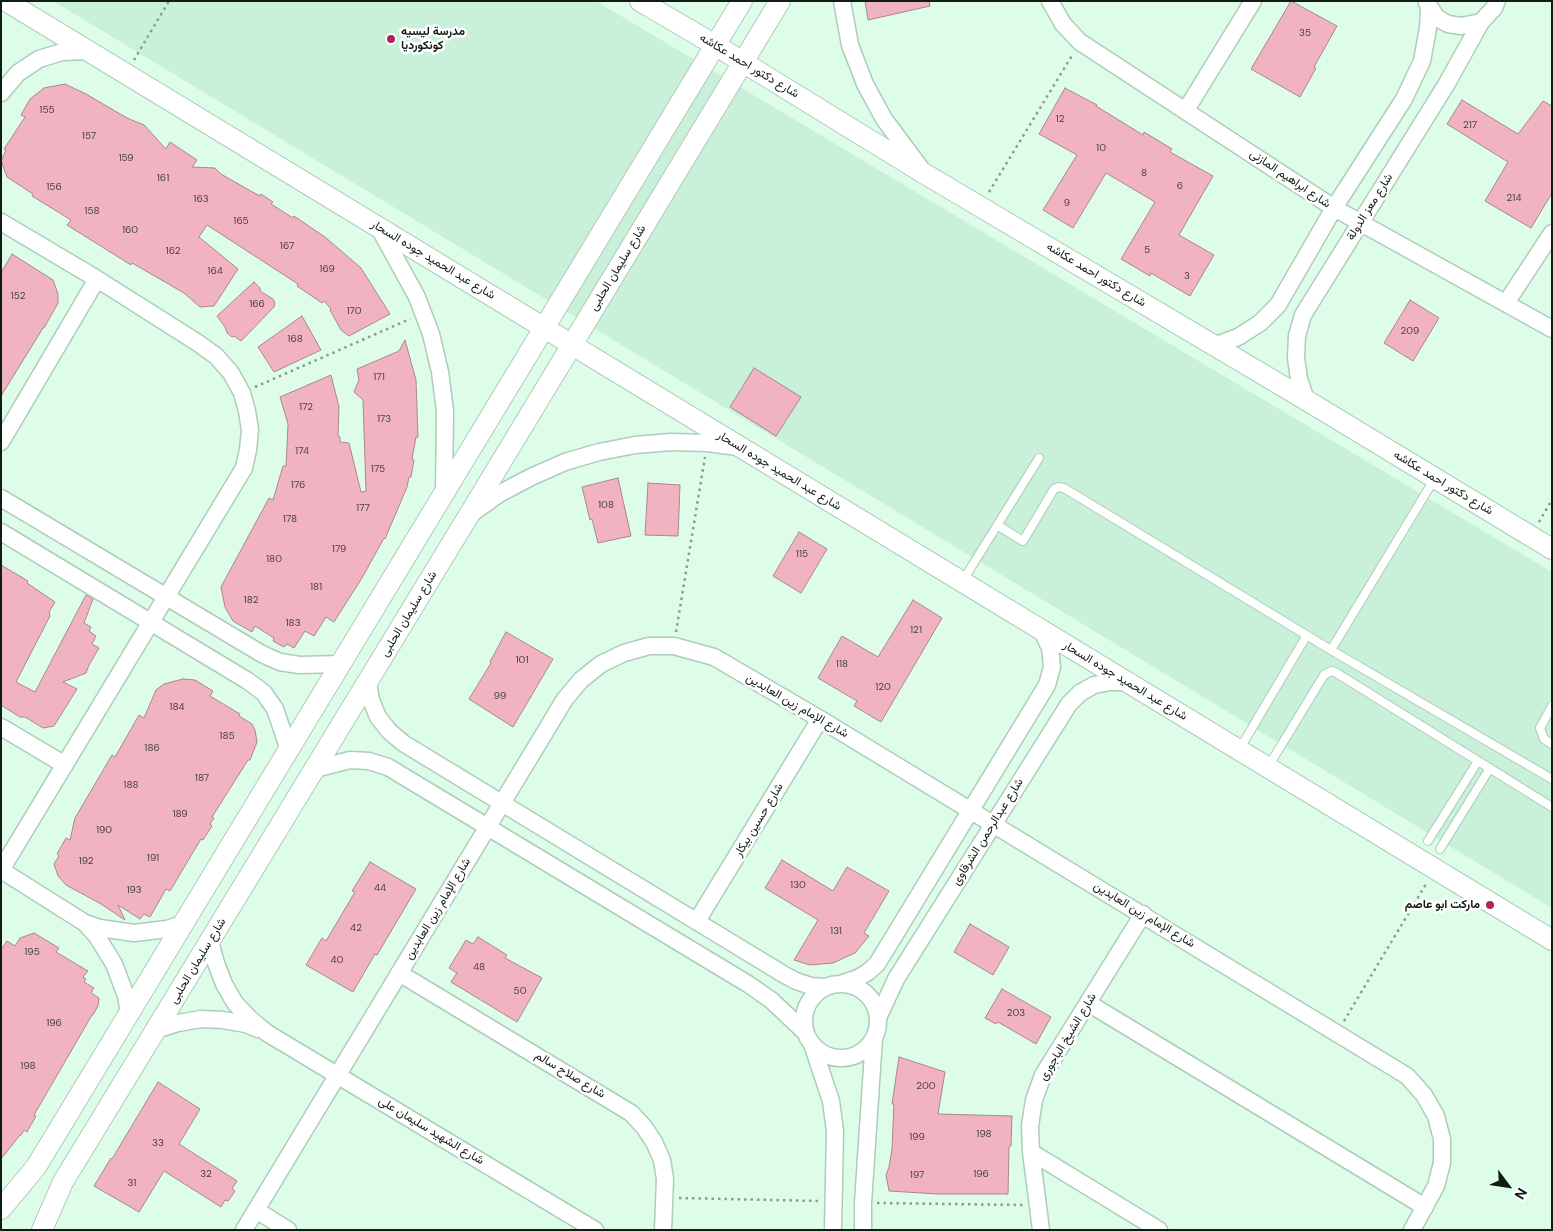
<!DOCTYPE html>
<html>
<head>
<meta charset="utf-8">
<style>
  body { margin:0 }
  #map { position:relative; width:1553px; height:1231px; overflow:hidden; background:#ddfde9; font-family:"DM Sans",sans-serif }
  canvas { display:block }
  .frame { position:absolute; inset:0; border:2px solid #111c15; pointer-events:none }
  .north { position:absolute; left:1483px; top:1161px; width:50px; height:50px; -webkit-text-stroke:4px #fff; paint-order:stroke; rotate:121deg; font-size:14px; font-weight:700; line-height:20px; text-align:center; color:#111c15 }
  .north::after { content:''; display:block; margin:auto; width:18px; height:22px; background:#111c15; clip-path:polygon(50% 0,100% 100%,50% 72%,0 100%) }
</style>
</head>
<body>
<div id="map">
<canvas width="1553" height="1231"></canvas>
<div class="frame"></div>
<div class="north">N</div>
</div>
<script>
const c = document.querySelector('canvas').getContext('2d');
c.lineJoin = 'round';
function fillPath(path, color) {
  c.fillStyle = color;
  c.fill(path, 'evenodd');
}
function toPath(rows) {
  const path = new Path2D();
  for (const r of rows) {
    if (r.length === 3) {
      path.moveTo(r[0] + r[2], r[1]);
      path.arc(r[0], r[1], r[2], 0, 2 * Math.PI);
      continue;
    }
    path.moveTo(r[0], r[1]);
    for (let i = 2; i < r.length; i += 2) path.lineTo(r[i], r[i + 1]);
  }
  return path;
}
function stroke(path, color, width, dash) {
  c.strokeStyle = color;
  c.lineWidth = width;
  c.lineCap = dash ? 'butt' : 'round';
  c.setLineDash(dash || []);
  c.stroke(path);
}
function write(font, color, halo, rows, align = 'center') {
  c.font = font + ' "DM Sans",Vazirmatn,sans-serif';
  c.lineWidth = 5;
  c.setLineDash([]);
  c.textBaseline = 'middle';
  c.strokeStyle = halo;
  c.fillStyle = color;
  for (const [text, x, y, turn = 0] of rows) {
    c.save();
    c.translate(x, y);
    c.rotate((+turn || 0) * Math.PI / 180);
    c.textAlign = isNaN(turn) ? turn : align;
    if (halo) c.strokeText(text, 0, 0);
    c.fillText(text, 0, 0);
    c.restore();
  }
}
fillPath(toPath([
  [53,1,596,1,1552,572,1552,908]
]), '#c9f0d8');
const building = toPath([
  [865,1,929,1,930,6,868,20,865,1],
  [1291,1,1337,26,1314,67,1316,68,1300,97,1251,69,1291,1],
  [65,84,86,94,127,118,144,125,166,149,170,142,197,160,192,167,215,168,221,174,249,190,260,196,261,194,273,202,271,204,293,218,294,216,325,237,361,268,390,314,349,336,341,330,330,310,331,309,324,301,322,303,297,286,298,284,207,225,199,237,238,269,214,306,200,307,184,293,132,263,131,265,67,225,71,220,32,196,33,194,7,177,1,161,6,150,4,149,25,117,21,115,30,99,44,88,65,84],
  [1065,88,1097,105,1096,106,1143,135,1144,132,1172,149,1170,152,1213,176,1179,235,1214,255,1190,296,1151,273,1150,276,1121,259,1155,202,1106,173,1073,228,1043,210,1077,155,1039,134,1065,88],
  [1462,100,1518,134,1543,101,1552,106,1552,193,1531,228,1485,201,1508,162,1447,124,1462,100],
  [12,254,53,280,58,294,58,303,44,328,43,328,1,396,1,273,12,254],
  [254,282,260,288,260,291,273,299,275,303,274,307,241,341,234,336,232,337,227,333,225,327,217,316,254,282],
  [1410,300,1439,318,1413,361,1384,343,1410,300],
  [302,316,321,350,274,372,258,347,302,316],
  [405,340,416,380,418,437,416,437,412,459,414,460,411,477,409,477,407,487,385,539,384,538,362,578,334,622,326,617,314,636,305,631,294,648,287,644,284,647,273,641,274,638,255,626,252,632,233,621,225,607,221,587,269,498,273,500,283,466,286,466,288,424,280,397,331,375,339,407,338,436,340,437,340,442,349,443,361,492,366,491,363,400,354,392,359,380,357,369,399,351,405,340],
  [754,368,801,397,776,436,730,407,754,368],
  [618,478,631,536,598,543,592,519,590,520,582,487,618,478],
  [648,483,680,485,678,536,645,535,648,483],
  [799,532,827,549,801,593,773,576,799,532],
  [1,565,28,581,27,583,55,602,49,612,50,616,16,682,35,692,86,595,93,599,84,623,91,627,89,631,96,636,92,644,99,648,89,665,86,673,63,682,77,689,54,726,43,728,25,717,20,717,1,705,1,565],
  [913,600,942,618,881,722,854,706,857,701,818,678,842,636,878,657,913,600],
  [506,632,553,659,513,727,469,699,491,663,490,662,506,632],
  [183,679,195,680,213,691,210,696,240,714,239,716,252,724,255,730,257,742,250,760,248,760,212,817,214,818,210,824,212,826,203,840,201,839,192,854,170,891,166,889,150,917,144,914,140,919,118,905,125,920,101,904,66,885,58,876,54,864,59,856,57,854,66,838,70,840,75,818,112,755,115,757,139,715,144,718,156,690,164,684,183,679],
  [782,860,833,891,847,867,889,891,864,933,869,936,855,953,833,963,810,965,794,960,818,920,765,888,782,860],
  [370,862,416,889,377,955,375,954,353,992,306,965,322,938,326,941,355,892,352,891,370,862],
  [970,924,1009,947,993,975,954,952,970,924],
  [34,933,59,948,56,952,88,971,83,977,86,979,84,982,94,988,91,993,99,998,98,1006,93,1015,92,1015,34,1115,36,1116,27,1132,24,1130,21,1135,20,1135,1,1159,1,950,7,941,15,946,20,938,34,933],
  [478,937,507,955,505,958,542,978,517,1022,451,982,457,973,449,968,466,940,473,944,478,937],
  [1002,989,1051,1017,1036,1044,998,1022,996,1024,985,1018,1002,989],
  [899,1057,945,1072,938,1114,1012,1116,1011,1146,1009,1147,1008,1194,938,1194,889,1191,886,1175,889,1167,892,1149,894,1104,892,1104,899,1057],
  [158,1082,200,1109,179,1144,237,1181,232,1189,235,1191,228,1201,225,1200,221,1207,164,1171,139,1212,94,1186,111,1158,112,1159,158,1082]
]);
fillPath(building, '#f1b3c1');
stroke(building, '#a8878e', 1);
const service = toPath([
  [997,525,1023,541,1054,489,1058,487,1064,488,1331,650,1552,779],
  [962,582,1039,458],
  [1331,650,1435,478],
  [1552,706,1540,728,1544,739,1552,744],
  [1239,750,1307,635],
  [1268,767,1324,675,1331,671,1335,672,1552,807],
  [1428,841,1478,761],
  [1440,849,1490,768]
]);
const minor = toPath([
  [842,1,850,45,865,84,884,119,922,170],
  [1050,1,1063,24,1080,42,1334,208,1552,329],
  [1427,3,1437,18,1448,24,1461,26,1481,22,1494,8,1497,1],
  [1,93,18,73,39,59,62,52,87,51],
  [1186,110,1253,1],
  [1,222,97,279,198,343,216,356,231,373,242,393,247,411,250,430,248,450,244,468,1,870],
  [379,228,417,297,431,334,440,372,445,411,444,493],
  [1506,303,1552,233],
  [1214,346,1238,337,1260,323,1278,305,1334,208,1404,99,1422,61,1428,28,1429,8],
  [1306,400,1299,379,1296,358,1297,336,1303,315,1446,85,1481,22],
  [1,442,97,279],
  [1,498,262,654,280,662,299,665,341,664],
  [471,514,499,494,531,477,565,462,599,452,635,445,671,442,707,443,738,447],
  [1,532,248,681,264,693,275,709,289,750],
  [368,682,371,700,378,717,389,731,403,743,783,974,796,981,811,986,827,987],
  [1,727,65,765],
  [315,769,350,760,369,761,388,767,748,984,771,1000,806,1033],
  [1,870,85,923,100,928,134,933,167,929,183,924],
  [697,921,820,719],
  [85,923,96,935,114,964,126,996,129,1013],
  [210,941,216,963,224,984,235,1003,250,1019,267,1033,595,1230],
  [399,973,631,1113,644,1127,654,1142,662,1160,665,1179,663,1230],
  [840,984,858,978,868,972,877,964,1047,685,1052,667,1050,648,1042,631],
  [841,1021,37],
  [1088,1003,1425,1207],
  [878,1018,896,979,1069,704,1080,693,1094,685,1110,682,1126,682],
  [156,1030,178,1023,201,1019,223,1020,246,1024,258,1029],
  [812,1044,831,1101,835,1131,833,1230],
  [1031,1152,1159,1230],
  [256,1210,288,1230],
  [244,1230,565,699,581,680,601,664,624,653,649,646,674,646,714,657,820,719,1407,1076,1424,1095,1436,1116,1442,1139,1442,1163,1436,1186,1412,1230],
  [863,1230,863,1203,874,1038],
  [1041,1230,1031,1152,1030,1126,1034,1100,1043,1075,1143,914]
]);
const tertiary = toPath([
  [6,1,1552,940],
  [640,1,715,45,925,174,1306,400,1552,549],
  [1,1209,36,1167,742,1],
  [42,1230,63,1182,469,515,780,1]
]);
stroke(service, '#aeccba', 10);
stroke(minor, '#aeccba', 19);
stroke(tertiary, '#aeccba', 22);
stroke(toPath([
  [134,60,169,1],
  [989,192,1073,54],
  [255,387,410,319],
  [1539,522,1550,503],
  [676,632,705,457],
  [1344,1021,1426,884],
  [679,1198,819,1201],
  [877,1203,1024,1205]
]), '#869d8f', 2.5, [2.5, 4]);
stroke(service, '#fff', 8);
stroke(minor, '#fff', 16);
stroke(tertiary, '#fff', 20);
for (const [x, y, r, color] of [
  [391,39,5,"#b22359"],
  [1490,905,5,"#b22359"]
]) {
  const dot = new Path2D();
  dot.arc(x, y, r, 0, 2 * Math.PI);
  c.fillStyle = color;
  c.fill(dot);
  stroke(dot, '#fff', 2);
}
write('10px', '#494240', null, [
  ["35",1305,33],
  ["155",47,110],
  ["12",1060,119],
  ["217",1470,125],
  ["157",89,136],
  ["10",1101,148],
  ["159",126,158],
  ["8",1144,173],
  ["161",163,178],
  ["6",1180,186],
  ["156",54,187],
  ["214",1514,198],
  ["163",201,199],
  ["9",1067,203],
  ["158",92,211],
  ["165",241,221],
  ["160",130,230],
  ["167",287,246],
  ["5",1147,250],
  ["162",173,251],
  ["169",327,269],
  ["164",215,271],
  ["3",1187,276],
  ["152",18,296],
  ["166",257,304],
  ["170",354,311],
  ["209",1410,331],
  ["168",295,339],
  ["171",379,377],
  ["172",306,407],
  ["173",384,419],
  ["174",302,451],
  ["175",378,469],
  ["176",298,485],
  ["108",606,505],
  ["177",363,508],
  ["178",290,519],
  ["179",339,549],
  ["115",802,554],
  ["180",274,559],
  ["181",316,587],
  ["182",251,600],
  ["183",293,623],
  ["121",916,630],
  ["101",522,660],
  ["118",842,664],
  ["120",883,687],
  ["99",500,696],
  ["184",177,707],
  ["185",227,736],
  ["186",152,748],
  ["187",202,778],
  ["188",131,785],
  ["189",180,814],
  ["190",104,830],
  ["191",153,858],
  ["192",86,861],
  ["130",798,885],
  ["44",380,888],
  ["193",134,890],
  ["42",356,928],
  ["131",836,931],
  ["195",32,952],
  ["40",337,960],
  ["48",479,967],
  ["50",520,991],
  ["203",1016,1013],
  ["196",54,1023],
  ["198",28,1066],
  ["200",926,1086],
  ["198",984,1134],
  ["199",917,1137],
  ["33",158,1143],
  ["32",206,1174],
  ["196",981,1174],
  ["197",917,1175],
  ["31",132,1183]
]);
write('bold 12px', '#111c15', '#fff', [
  ["مدرسة ليسيه",401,32],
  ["كونكورديا",401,46],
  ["ماركت ابو عاصم",1480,905,"right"]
], 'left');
write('12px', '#111c15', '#fff', [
  ["شارع دكتور احمد عكاشه",749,66,31],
  ["شارع ابراهيم المازنى",1290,179,34],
  ["شارع معز الدولة",1370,207,-58],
  ["شارع عبد الحميد جوده السحار",433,260,31],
  ["شارع سليمان الحلبى",618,268,-59],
  ["شارع دكتور احمد عكاشه",1096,275,31],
  ["شارع عبد الحميد جوده السحار",779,471,31],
  ["شارع دكتور احمد عكاشه",1443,483,31],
  ["شارع سليمان الحلبى",409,614,-59],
  ["شارع عبد الحميد جوده السحار",1125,681,31],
  ["شارع الإمام زين العابدين",797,706,30],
  ["شارع حسين بيكار",759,820,-59],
  ["شارع عبدالرحمن الشرقاوى",988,832,-58],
  ["شارع الإمام زين العابدين",438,909,-59],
  ["شارع الإمام زين العابدين",1144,915,31],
  ["شارع سليمان الحلبى",198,961,-59],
  ["شارع الشيخ الباجورى",1068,1037,-59],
  ["شارع صلاح سالم",570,1075,31],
  ["شارع الشهيد سليمان على",431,1131,31]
]);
</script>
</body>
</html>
